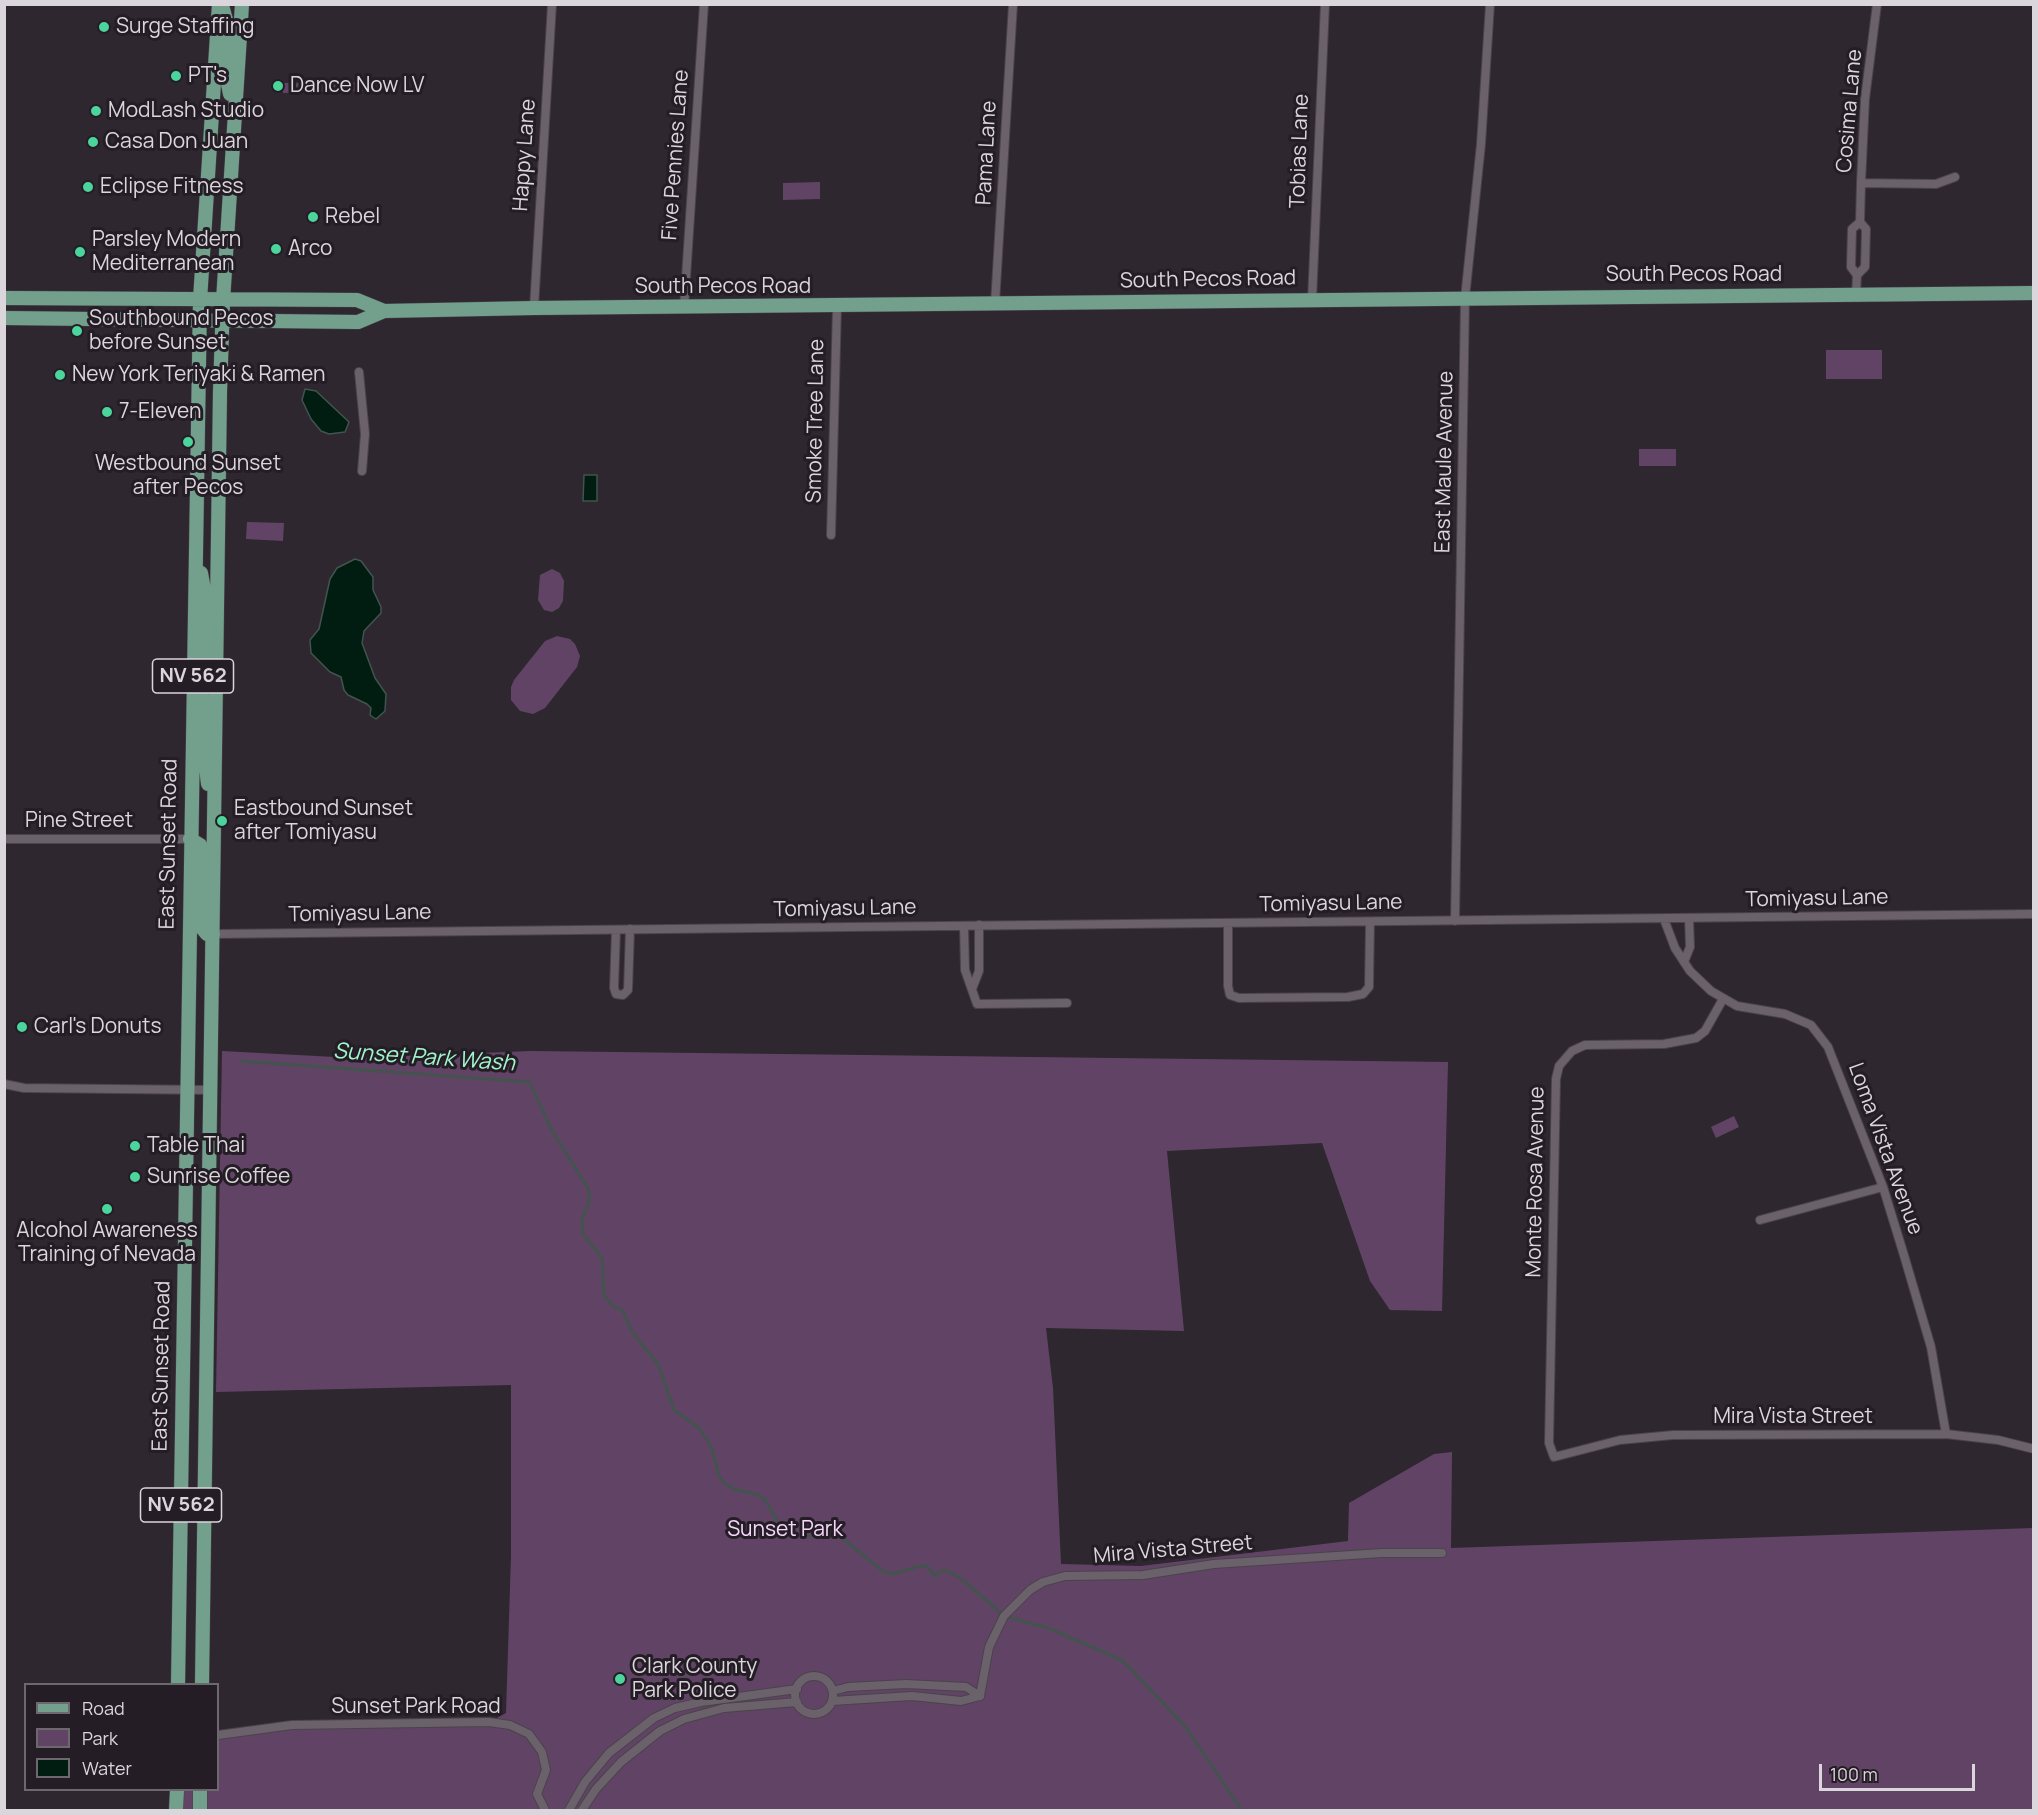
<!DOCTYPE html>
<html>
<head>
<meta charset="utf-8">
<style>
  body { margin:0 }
  #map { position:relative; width:2038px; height:1815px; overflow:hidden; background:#2e272f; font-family:Manrope,sans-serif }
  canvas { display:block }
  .frame { position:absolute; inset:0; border:6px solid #dbd6db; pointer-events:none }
  .legend { position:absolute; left:24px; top:1683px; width:195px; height:108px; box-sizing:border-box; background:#241d25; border:2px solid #6d676e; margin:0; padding:8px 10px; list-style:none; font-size:18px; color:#dbd6db }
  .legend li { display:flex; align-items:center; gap:12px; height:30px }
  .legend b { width:30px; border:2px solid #6d676e }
  .scale { position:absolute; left:1819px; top:1764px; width:156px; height:27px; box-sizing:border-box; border:3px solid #dbd6db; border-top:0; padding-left:8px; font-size:18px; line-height:21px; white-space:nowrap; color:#dbd6db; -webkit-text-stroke:4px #241d25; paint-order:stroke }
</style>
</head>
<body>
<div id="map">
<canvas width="2038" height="1815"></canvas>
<div class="frame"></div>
<ul class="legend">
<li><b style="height:8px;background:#72a08c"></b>Road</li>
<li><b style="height:16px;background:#614465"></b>Park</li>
<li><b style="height:16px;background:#011c10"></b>Water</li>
</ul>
<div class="scale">100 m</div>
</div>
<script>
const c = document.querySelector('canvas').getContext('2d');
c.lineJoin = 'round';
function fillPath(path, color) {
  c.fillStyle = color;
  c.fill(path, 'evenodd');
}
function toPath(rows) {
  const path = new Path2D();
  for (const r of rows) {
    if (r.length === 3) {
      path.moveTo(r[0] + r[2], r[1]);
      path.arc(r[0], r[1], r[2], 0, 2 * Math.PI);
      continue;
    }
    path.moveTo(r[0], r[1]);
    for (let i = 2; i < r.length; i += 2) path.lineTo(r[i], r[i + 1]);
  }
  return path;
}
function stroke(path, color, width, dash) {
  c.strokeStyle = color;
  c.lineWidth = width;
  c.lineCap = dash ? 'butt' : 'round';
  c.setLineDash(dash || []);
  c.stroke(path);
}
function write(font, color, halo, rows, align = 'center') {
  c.font = font + ' Manrope,sans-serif';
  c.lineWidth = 6;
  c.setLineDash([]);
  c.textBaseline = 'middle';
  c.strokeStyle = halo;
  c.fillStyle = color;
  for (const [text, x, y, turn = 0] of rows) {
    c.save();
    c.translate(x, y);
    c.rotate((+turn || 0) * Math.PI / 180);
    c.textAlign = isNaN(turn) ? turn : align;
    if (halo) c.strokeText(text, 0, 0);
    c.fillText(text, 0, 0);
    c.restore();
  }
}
fillPath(toPath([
  [365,82,364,91,283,93,283,83],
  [820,182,820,199,783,200,783,183],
  [1826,350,1882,350,1882,379,1826,379],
  [1639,449,1676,449,1676,466,1639,466],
  [247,522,284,523,283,541,246,539],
  [552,569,560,573,564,581,563,601,559,608,552,612,544,610,538,600,540,575],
  [557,636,570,639,575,644,580,656,577,667,545,708,533,714,520,711,511,700,511,687,514,680,545,641],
  [222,1051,354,1058,531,1051,1448,1062,1442,1311,1390,1310,1370,1281,1322,1143,1167,1151,1184,1331,1046,1328,1053,1388,1061,1564,1141,1566,1348,1541,1349,1503,1434,1454,1452,1452,1451,1548,2033,1528,2033,1810,177,1810,177,1790,218,1790,218,1737,266,1727,489,1722,506,1713,511,1556,511,1385,216,1392],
  [1734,1116,1739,1127,1716,1138,1711,1127]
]), '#614465');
const water = toPath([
  [305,389,316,391,349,422,345,432,329,434,321,431,311,419,302,400,305,389],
  [584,475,597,475,597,501,583,501,584,475],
  [355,559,361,561,373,577,373,590,381,607,381,613,364,631,362,643,375,678,386,694,385,711,376,719,370,715,371,708,367,704,348,695,344,690,341,677,330,672,311,653,310,640,319,629,330,579,337,568,355,559]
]);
fillPath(water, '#011c10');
stroke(water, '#42544d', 1.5);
stroke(toPath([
  [241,1061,530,1082,551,1129,589,1190,589,1203,582,1219,583,1234,602,1258,604,1295,613,1306,623,1311,632,1332,658,1364,674,1410,699,1428,711,1446,719,1476,724,1483,734,1489,759,1495,766,1501,780,1526,795,1534,809,1536,824,1532,842,1538,884,1572,893,1574,920,1566,927,1566,935,1576,940,1571,948,1571,963,1580,1004,1616,1048,1628,1122,1660,1184,1725,1242,1810]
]), '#42544d', 3);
const minor = toPath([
  [1861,183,1936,184,1955,177],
  [1857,275,1865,267,1866,229,1860,222,1861,183,1865,99,1877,4],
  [1856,295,1857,275,1851,267,1852,229,1860,222],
  [1312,300,1325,4],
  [995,304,1013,4],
  [534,308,552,4],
  [684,308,704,4],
  [359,372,365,434,362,471],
  [831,535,837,307],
  [4,839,190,839],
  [1664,919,1675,948,1690,971,1711,991,1737,1006,1785,1014,1811,1025,1828,1047,1883,1187,1903,1252,1931,1347,1946,1434],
  [1455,921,1465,298,1481,144,1490,4],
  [1228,923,1228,986,1230,995,1239,998,1348,997,1363,994,1369,987,1370,922],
  [964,926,965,970,977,1004,1067,1003],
  [616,930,614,988,616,994,623,995,628,990,630,929],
  [213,934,2034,914],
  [1684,962,1690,947,1689,918],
  [972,989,979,971,979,925],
  [1723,999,1705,1031,1696,1038,1664,1044,1585,1045,1572,1051,1559,1066,1556,1079,1549,1443,1554,1457,1620,1440,1673,1435,1946,1434,1998,1440,2034,1449],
  [4,1084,24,1088,210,1090],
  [1760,1220,1883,1187],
  [814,1695,19],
  [833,1691,848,1687,906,1684,966,1687,980,1696],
  [980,1696,989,1647,1004,1616,1030,1590,1043,1582,1065,1576,1143,1575,1214,1564,1382,1553,1442,1553],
  [832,1701,912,1696,961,1701,980,1696],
  [218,1735,292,1725,489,1722,510,1725,529,1734,542,1752,546,1770,537,1794,545,1810],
  [569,1810,585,1782,609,1753,654,1718,675,1708,701,1702,797,1689],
  [582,1810,596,1789,621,1762,660,1731,684,1719,724,1708,797,1702]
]);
const primary = toPath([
  [219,6,223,9,229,31,228,84,230,94],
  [4,298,357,300,384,311],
  [4,318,358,322,384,311,534,308,2034,293],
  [201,573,206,601,206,669,211,683,216,686],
  [192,685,198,685,204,702,204,751,208,784],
  [190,839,200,845,202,928,207,934,213,934],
  [178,1684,200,300,219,4],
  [202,1684,220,392,223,301,242,4],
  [176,1810,177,1790],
  [200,1810,200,1790]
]);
stroke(minor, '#49434a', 10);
stroke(primary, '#49434a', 15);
stroke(minor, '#6a616b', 8);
stroke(primary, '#72a08c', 14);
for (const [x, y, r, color] of [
  [104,27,6,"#4bd49b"],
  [176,76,6,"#4bd49b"],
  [278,86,6,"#4bd49b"],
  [96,111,6,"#4bd49b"],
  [93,142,6,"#4bd49b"],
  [88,187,6,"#4bd49b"],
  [313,217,6,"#4bd49b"],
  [276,249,6,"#4bd49b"],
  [80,252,6,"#4bd49b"],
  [77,331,6,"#4bd49b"],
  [60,375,6,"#4bd49b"],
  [107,412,6,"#4bd49b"],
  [188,442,6,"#4bd49b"],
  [222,821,6,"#4bd49b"],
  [22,1027,6,"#4bd49b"],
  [135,1146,6,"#4bd49b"],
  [135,1177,6,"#4bd49b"],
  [107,1209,6,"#4bd49b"],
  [620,1679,6,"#4bd49b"]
]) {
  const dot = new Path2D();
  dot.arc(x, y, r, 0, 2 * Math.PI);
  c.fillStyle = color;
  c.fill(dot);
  stroke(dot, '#241d25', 2);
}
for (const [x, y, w] of [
  [193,676,81],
  [181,1505,81]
]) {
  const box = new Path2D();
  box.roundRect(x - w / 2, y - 17, w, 34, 4.5);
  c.fillStyle = '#241d25';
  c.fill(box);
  stroke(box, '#dbd6db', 1.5);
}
write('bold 20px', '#dbd6db', null, [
  ["NV 562",193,676],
  ["NV 562",181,1505]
]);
write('21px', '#dbd6db', '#241d25', [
  ["Surge Staffing",116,27],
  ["PT's",188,76],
  ["Dance Now LV",290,86],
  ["ModLash Studio",108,111],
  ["Casa Don Juan",105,142],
  ["Eclipse Fitness",100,187],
  ["Rebel",325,217],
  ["Parsley Modern",92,240],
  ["Mediterranean",92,264],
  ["Arco",288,249],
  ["Southbound Pecos",89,319],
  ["before Sunset",89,343],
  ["New York Teriyaki & Ramen",72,375],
  ["7-Eleven",119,412],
  ["Westbound Sunset",188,464,"center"],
  ["after Pecos",188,488,"center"],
  ["Eastbound Sunset",234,809],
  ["after Tomiyasu",234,833],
  ["Carl's Donuts",34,1027],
  ["Table Thai",147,1146],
  ["Sunrise Coffee",147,1177],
  ["Alcohol Awareness",107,1231,"center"],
  ["Training of Nevada",107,1255,"center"],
  ["Clark County",632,1667],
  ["Park Police",632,1691]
], 'left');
write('21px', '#dbd6db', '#241d25', [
  ["Cosima Lane",1850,111,-85],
  ["Tobias Lane",1300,151,-88],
  ["Pama Lane",987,153,-87],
  ["Happy Lane",525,155,-86],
  ["Five Pennies Lane",676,155,-86],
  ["South Pecos Road",1694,275],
  ["South Pecos Road",1208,280,-1],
  ["South Pecos Road",723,287],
  ["Smoke Tree Lane",816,421,-89],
  ["East Maule Avenue",1445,462,-89],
  ["Pine Street",79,821],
  ["East Sunset Road",169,844,-89],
  ["Tomiyasu Lane",1817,899,-1],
  ["Tomiyasu Lane",1331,904,-1],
  ["Tomiyasu Lane",845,909,-1],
  ["Tomiyasu Lane",360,914,-1],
  ["Loma Vista Avenue",1885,1149,70],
  ["Monte Rosa Avenue",1536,1182,-89],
  ["East Sunset Road",162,1366,-89],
  ["Mira Vista Street",1793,1417],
  ["Mira Vista Street",1173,1550,-5],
  ["Sunset Park Road",416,1707]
]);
write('21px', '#f6d6fb', '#241d25', [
  ["Sunset Park",785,1530]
]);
write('italic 22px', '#a1f5cb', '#241d25', [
  ["Sunset Park Wash",424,1058,4]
]);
</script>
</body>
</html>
